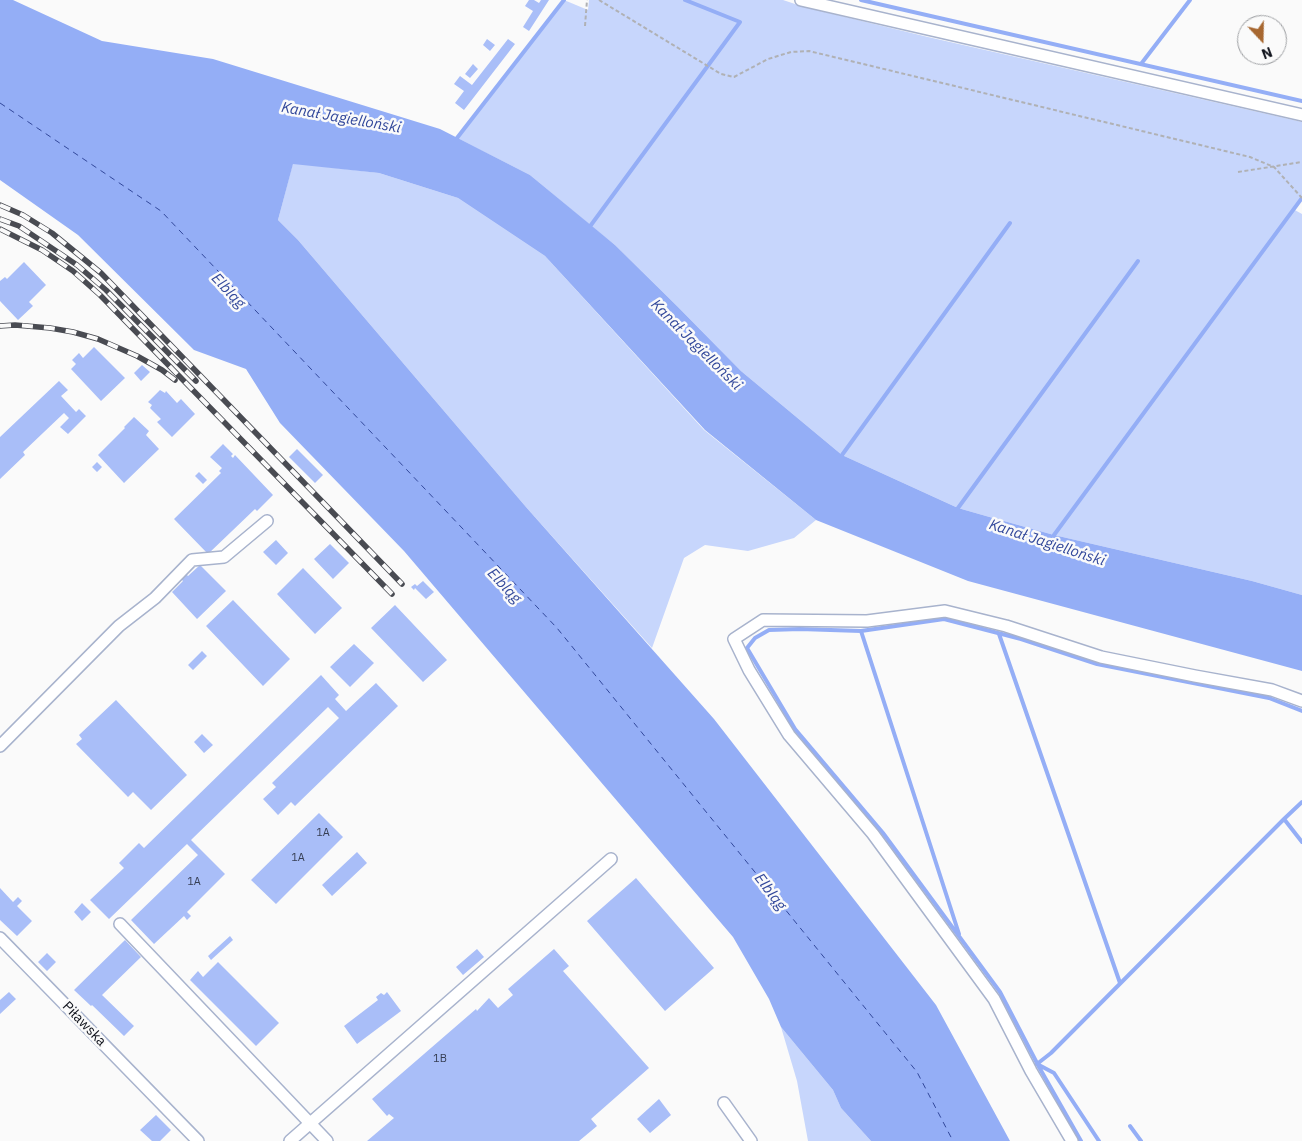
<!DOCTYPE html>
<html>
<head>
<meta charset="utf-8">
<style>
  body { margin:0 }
  #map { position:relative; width:1302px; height:1141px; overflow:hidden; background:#fafafa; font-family:"IBM Plex Sans",sans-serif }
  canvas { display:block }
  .north { position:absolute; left:1237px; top:15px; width:50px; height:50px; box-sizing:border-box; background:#fafafa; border:1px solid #9c9ea1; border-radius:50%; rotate:159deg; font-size:14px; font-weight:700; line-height:20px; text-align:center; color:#10131c }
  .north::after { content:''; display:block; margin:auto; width:18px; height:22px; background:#a76730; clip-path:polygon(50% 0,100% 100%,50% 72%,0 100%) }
</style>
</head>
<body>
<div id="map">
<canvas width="1302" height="1141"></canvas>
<div class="north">N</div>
</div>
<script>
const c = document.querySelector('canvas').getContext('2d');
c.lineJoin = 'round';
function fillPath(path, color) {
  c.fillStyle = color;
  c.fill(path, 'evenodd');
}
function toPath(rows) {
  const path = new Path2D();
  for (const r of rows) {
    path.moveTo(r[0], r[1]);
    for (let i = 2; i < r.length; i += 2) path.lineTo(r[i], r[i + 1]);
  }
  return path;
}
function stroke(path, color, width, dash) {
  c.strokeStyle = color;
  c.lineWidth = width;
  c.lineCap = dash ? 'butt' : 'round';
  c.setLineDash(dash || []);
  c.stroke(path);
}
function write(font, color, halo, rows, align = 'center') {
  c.font = font + ' "IBM Plex Sans",sans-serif';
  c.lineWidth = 5;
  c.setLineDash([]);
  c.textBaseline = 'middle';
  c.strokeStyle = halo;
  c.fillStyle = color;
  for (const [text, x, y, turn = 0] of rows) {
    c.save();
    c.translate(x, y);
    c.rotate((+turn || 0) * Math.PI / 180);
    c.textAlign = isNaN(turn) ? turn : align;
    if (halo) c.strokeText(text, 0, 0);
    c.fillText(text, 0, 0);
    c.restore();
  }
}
fillPath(toPath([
  [564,0,588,10,589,0,783,0,804,7,928,37,1302,122,1302,198,1293,209,1302,214,1302,595,1252,581,1054,535,986,516,958,508,842,455,741,371,677,306,615,245,596,230,530,175,457,138],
  [293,163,379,173,458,198,545,256,704,430,816,520,794,538,748,551,705,545,684,558,652,648,526,507,298,240,278,220],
  [781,1027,833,1090,841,1108,871,1141,808,1141,797,1081]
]), '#c7d6fc');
fillPath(toPath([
  [0,0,13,0,102,41,213,59,440,129,530,175,615,245,677,306,741,371,842,455,958,508,986,516,1054,535,1252,581,1302,595,1302,671,968,581,816,520,705,430,545,256,458,198,379,173,293,164,278,220,298,240,526,507,714,719,936,1005,1010,1141,871,1141,841,1108,833,1090,781,1027,769,999,733,937,404,551,280,423,246,369,194,350,78,235,0,180]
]), '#94aef6');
stroke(toPath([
  [861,0,1302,101],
  [1141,64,1190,0],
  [457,138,564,0],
  [591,225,740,22,685,0],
  [842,455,1010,223],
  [958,508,1138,261],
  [1054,535,1302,198],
  [861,631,959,934],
  [999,634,1120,983],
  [1284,819,1302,802],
  [1130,1126,1141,1141],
  [1081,1141,1039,1067,1000,992,883,833,795,729,747,648,755,638,769,630,800,629,861,631,944,619,1021,639,1097,664,1269,698,1302,711],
  [1099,1141,1054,1073,1037,1064,1051,1053,1284,819,1302,842]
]), '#94aef6', 4);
stroke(toPath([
  [0,103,161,211,557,628,917,1072,953,1141]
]), '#32489b', 1, [6, 5]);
fillPath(toPath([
  [529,0,534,0,539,3,541,0,549,0,529,31,523,27,533,11,525,6],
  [487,39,495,45,490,51,483,45],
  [508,39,515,44,464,110,455,103,464,91,454,84,460,76,472,85],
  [473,64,478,69,470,78,465,74],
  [24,262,46,285,29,302,33,306,18,320,0,301,0,281,5,277,7,279],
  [94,347,125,378,101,401,71,369,76,364,72,360,79,353,83,358],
  [142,365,150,372,141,381,134,373],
  [59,381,68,390,61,396,76,412,79,409,86,416,68,434,60,427,69,418,64,413,23,452,25,455,0,479,0,437],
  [160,390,165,393,166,391,177,403,181,399,195,414,172,437,157,422,161,419,150,408,152,405,148,402],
  [134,417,149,431,146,435,159,449,124,483,98,455,125,428,124,427],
  [223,444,233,454,231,456,233,458,235,455,273,495,257,511,255,509,208,554,174,519,221,473,219,471,222,468,210,457],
  [297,449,323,475,315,483,289,457],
  [97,462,102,467,97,472,92,467],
  [199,472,207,480,203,484,195,476],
  [276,540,288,553,276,565,263,552],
  [330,544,349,563,333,579,314,559],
  [200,565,226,591,197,619,172,592,183,581,181,579,186,574,188,576],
  [303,568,342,608,315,634,277,594],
  [423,581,434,592,426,599,415,588,414,590,411,587,415,584,417,586],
  [233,600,290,659,263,686,206,626],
  [395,605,447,660,423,682,371,628],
  [354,644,374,663,350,687,330,667],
  [202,651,207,656,193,670,188,665],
  [321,675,339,695,335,699,346,711,376,683,398,706,295,806,291,802,278,815,263,799,276,787,272,783,339,718,328,707,191,840,225,874,187,912,191,916,187,920,184,916,154,944,131,920,198,855,187,844,109,919,90,900,124,868,119,863,139,843,144,848],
  [116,700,187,775,151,810,133,792,128,797,76,744,82,739,79,735],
  [202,734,213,745,204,753,194,742],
  [319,813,343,837,276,904,251,880],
  [357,852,367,863,332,896,322,885],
  [636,878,714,968,665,1011,587,921],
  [0,888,13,902,18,897,22,901,17,906,32,921,17,936,0,920],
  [82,903,91,912,82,921,74,912],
  [230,936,233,940,211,960,208,956],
  [125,940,141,957,102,995,134,1026,124,1036,92,1005,91,1006,74,990],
  [477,949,484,957,463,975,456,967],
  [554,949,569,966,563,971,649,1068,591,1119,597,1126,579,1141,367,1141,394,1118,389,1114,387,1116,372,1099,476,1009,477,1011,489,998,498,1008,513,995,508,989],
  [47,953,56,962,47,971,38,962],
  [218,962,279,1023,256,1046,190,980,198,971,203,977],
  [9,992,16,999,0,1014,0,1000],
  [387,992,401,1011,357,1044,344,1026,378,1000,376,997,381,993,384,995],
  [659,1099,671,1115,650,1133,637,1119],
  [156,1115,171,1130,160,1141,152,1141,140,1130]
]), '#a9bef8');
const minor = toPath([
  [801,0,1302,115],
  [0,746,119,626,155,598,192,560,224,557,267,521],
  [120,924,327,1141],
  [0,938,198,1141],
  [724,1103,751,1141],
  [290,1141,611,859],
  [1072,1141,1031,1071,994,999,873,834,789,735,749,670,734,639,763,620,867,621,945,611,1006,626,1101,657,1195,676,1272,690,1302,701]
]);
stroke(minor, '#a8b3cd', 14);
stroke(toPath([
  [599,0,721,74,734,77,768,59,791,52,809,51,1250,157,1274,167,1302,198],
  [585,26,587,0],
  [1238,172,1302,162]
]), '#b0b1b4', 2, [4, 2.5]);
stroke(minor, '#fff', 11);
const rail = toPath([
  [0,205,23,215,52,233,101,273,402,584],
  [0,219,19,226,77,265,106,290,196,381],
  [0,229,42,250,73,271,100,295,392,594],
  [0,326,15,325,50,328,73,332,98,339,137,356,162,370,175,380]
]);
stroke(rail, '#494b52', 5.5);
stroke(rail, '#fafafa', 4, [11]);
write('11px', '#363e53', null, [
  ["1A",323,833],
  ["1A",298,858],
  ["1A",194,882],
  ["1B",440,1059]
]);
write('14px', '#10131c', '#fafafa', [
  ["Piławska",84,1024,46]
]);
write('italic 15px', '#32489b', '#fafafa', [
  ["Kanał Jagielloński",341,118,10],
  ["Elbląg",228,291,47],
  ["Kanał Jagielloński",696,345,45],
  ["Kanał Jagielloński",1047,543,18],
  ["Elbląg",504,586,47],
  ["Elbląg",770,892,53]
]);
</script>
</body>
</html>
